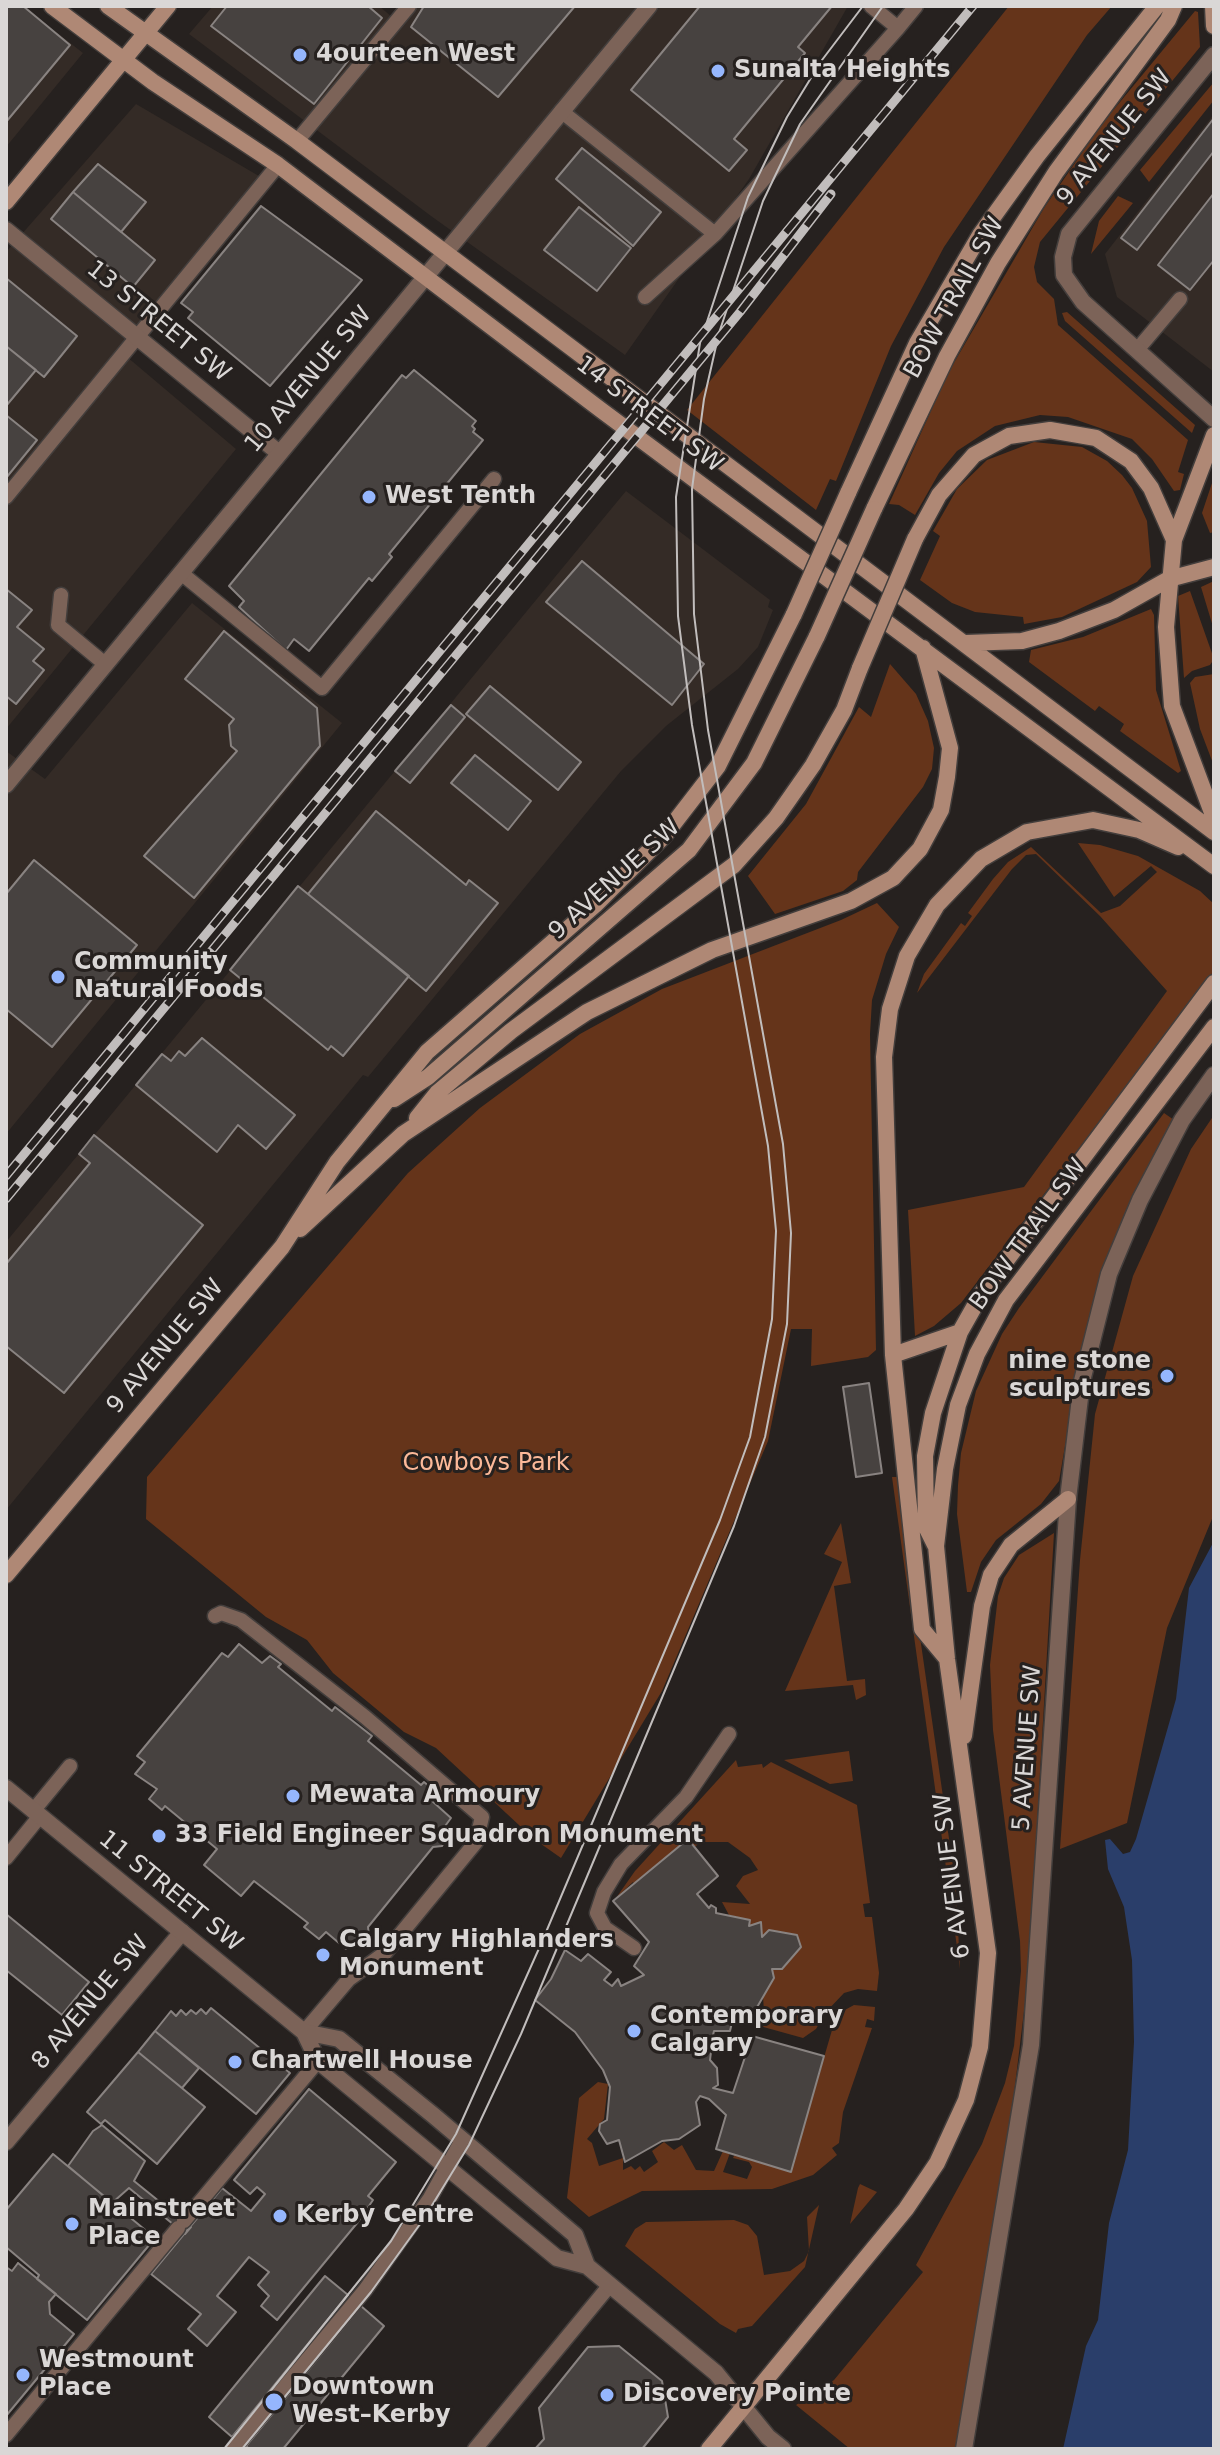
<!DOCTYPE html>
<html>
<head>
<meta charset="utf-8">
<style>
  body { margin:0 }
  #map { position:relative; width:1220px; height:2455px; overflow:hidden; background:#26211f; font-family:"DejaVu Sans",sans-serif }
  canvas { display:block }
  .frame { position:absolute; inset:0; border:8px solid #dad7d6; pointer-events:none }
</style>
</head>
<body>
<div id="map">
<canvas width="1220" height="2455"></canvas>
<div class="frame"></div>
</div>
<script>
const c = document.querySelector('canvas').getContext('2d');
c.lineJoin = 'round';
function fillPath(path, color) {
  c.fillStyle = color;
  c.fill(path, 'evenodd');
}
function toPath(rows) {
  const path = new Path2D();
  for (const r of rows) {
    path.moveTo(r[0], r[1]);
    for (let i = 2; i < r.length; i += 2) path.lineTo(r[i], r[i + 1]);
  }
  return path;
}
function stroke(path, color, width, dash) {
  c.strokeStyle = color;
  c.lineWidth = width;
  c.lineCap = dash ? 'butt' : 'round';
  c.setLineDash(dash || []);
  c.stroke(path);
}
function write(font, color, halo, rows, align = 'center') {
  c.font = font + ' "DejaVu Sans",sans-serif';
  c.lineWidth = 6;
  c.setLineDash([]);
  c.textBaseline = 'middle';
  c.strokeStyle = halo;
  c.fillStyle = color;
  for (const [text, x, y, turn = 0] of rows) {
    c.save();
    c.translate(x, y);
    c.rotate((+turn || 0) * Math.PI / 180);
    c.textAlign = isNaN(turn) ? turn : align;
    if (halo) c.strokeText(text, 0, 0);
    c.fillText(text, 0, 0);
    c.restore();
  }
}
fillPath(toPath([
  [6,6,23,6,83,53,6,147],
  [213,6,379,6,392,17,402,6,848,6,749,179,625,355,431,216,189,34],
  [136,104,264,179,120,351,236,449,6,729,6,252],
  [1214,114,1214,372,1117,297,1105,254],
  [626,491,770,600,768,607,773,610,758,647,738,669,666,726,621,771,368,1077,363,1075,6,1510,6,1242],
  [192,603,342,723,6,1134,6,751,45,779]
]), '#342b26');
fillPath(toPath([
  [1009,6,1112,6,1087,35,944,247,891,346,836,481,830,479,816,510,687,410],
  [1195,11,1198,12,1200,47,1040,242,1034,267,1037,282,1054,299,1058,325,1188,440,1178,472,1184,474,1180,490,1174,491,1152,459,1132,439,1068,417,1040,415,995,426,957,451,939,473,915,515,899,505,889,504,948,373,1044,208,1101,125],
  [1214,82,1214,100,1149,182,1140,170],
  [1118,196,1133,203,1091,254,1099,221],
  [1067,312,1195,425,1192,433,1065,321,1062,313],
  [1034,442,1082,447,1107,461,1122,475,1132,488,1147,521,1151,567,1137,582,1062,617,1024,624,1023,617,975,612,952,603,920,580,940,536,933,531,957,489,987,460],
  [1214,477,1214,532,1210,533,1202,513],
  [1214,581,1214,630,1201,587],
  [1190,591,1214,659,1210,665,1192,671,1184,678,1178,596],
  [1151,609,1154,615,1156,690,1181,771,1178,773,1120,731,1124,724,1099,706,1095,711,1029,662,1031,650,1083,637],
  [890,664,916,694,928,721,934,748,932,769,923,787,858,872,857,880,843,891,775,914,748,876,806,804,859,707,871,717],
  [1214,674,1214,766,1200,729,1190,683,1195,677],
  [1078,843,1100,845,1138,856,1200,891,1214,904,1214,971,961,1303,934,1326,915,1336,908,1210,1024,1187,1167,991,1100,916,1036,854,1026,855,1012,869,917,993,924,974,961,923,965,926,972,916,968,913,993,879,1008,862,1031,847,1101,913,1120,906,1157,872,1151,866,1114,897],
  [877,903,899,927,886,954,872,1000,870,1034,876,1350,868,1357,811,1366,812,1329,791,1329,768,1441,662,1691,561,1858,534,1839,436,1748,404,1732,333,1673,307,1640,266,1617,146,1519,147,1477,408,1173,480,1108,580,1034,662,989,841,920],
  [1164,1113,1174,1120,1080,1359,1059,1481,1041,1504,996,1540,981,1562,971,1592,967,1592,957,1514,958,1485,961,1453,976,1391,1002,1334,1019,1308],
  [1214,1115,1214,1514,1167,1628,1127,1823,1060,1849,1080,1560,1095,1414,1133,1276,1191,1149],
  [892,1477,897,1477,956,1887,960,1969],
  [841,1523,851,1583,834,1586,847,1681,865,1679,866,1695,856,1700,853,1685,785,1691,842,1562,824,1554],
  [1054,1533,1028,1978,1010,2127,955,2449,850,2449,796,2405,834,2380,923,2272,916,2265,982,2144,1005,2083,1014,2046,1021,1971,1020,1941,993,1730,990,1665,998,1596,1004,1578,1019,1555],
  [849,1751,853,1781,830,1784,784,1760],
  [736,1760,738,1767,762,1764,763,1768,771,1762,857,1805,870,1903,863,1904,865,1917,872,1917,879,1973,877,1991,858,1989,844,1993,826,2012,816,2029,803,2038,749,2023,749,2016,764,2012,763,1996,774,1978,772,1969,783,1969,801,1947,797,1935,769,1930,762,1937,761,1922,749,1926,750,1920,729,1915,722,1902,750,1904,736,1886,743,1876,758,1870,750,1858,728,1842,702,1842,635,1885,633,1882,616,1898,635,1871],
  [854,2005,875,2007,874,2021,867,2019,865,2027,872,2028,843,2112,839,2143,832,2148,837,2155,813,2175,772,2189,642,2191,589,2217,567,2198,579,2098,598,2082,608,2084,604,2119,587,2139,592,2143,599,2166,623,2158,623,2170,631,2166,635,2170,640,2166,644,2172,658,2162,652,2151,664,2142,674,2150,682,2145,696,2170,714,2171,723,2151,730,2153,723,2172,747,2179,752,2167,749,2162,733,2158,735,2154,791,2171,832,2030,843,2011],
  [860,2184,877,2192,850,2224,858,2188],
  [819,2205,805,2267,752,2326,738,2329,736,2333,720,2324,625,2246,635,2229,646,2222,734,2220,748,2225,757,2236,764,2275,790,2271,804,2261,809,2251,807,2217]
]), '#65341a');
fillPath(toPath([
  [1214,1541,1214,2449,1063,2449,1086,2346,1098,2320,1109,2223,1128,2150,1134,2042,1132,1960,1124,1907,1108,1869,1105,1840,1110,1839,1123,1854,1130,1852,1136,1839,1176,1699,1189,1588]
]), '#2a3e6a');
const building = toPath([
  [6,6,23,6,70,45,6,122,6,6],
  [227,6,368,6,382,18,314,104,211,26,227,6],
  [424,6,575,6,498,97,411,27,424,6],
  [700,6,832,6,798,47,805,53,734,139,747,150,729,171,631,90,700,6],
  [1214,118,1214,151,1137,250,1121,238,1214,118],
  [582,148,661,212,633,246,556,179,582,148],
  [98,164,146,202,121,232,73,192,98,164],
  [73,192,155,260,133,287,51,219,73,192],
  [1214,193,1214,260,1190,290,1158,265,1214,193],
  [261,206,362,280,270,386,188,318,193,312,181,303,261,206],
  [579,207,631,248,597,291,544,250,579,207],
  [6,278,77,336,44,377,6,346,6,278],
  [6,346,36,370,6,406,6,346],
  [414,370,476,421,472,426,475,429,473,432,483,440,389,554,392,557,372,581,369,578,309,651,294,639,286,650,239,607,244,601,229,586,402,375,406,378,414,370],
  [6,415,37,440,6,478,6,415],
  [582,561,704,664,672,705,546,602,582,561],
  [6,589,32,610,17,627,44,649,33,661,44,670,16,704,6,696,6,589],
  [224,631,317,708,320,746,194,898,144,856,237,751,231,746,229,725,234,719,185,679,224,631],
  [490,686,581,762,558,790,466,714,490,686],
  [451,705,465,717,410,783,395,771,451,705],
  [475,755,531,801,508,830,451,783,475,755],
  [376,811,466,885,469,880,498,903,426,991,308,894,376,811],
  [34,860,137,945,52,1047,6,1009,6,894,34,860],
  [298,886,409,976,343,1056,331,1046,328,1050,230,970,298,886],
  [202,1038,295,1115,266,1149,238,1125,217,1152,136,1085,162,1054,171,1061,179,1051,185,1056,202,1038],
  [94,1135,203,1225,64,1393,6,1346,6,1264,90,1163,79,1154,94,1135],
  [869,1383,882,1473,856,1477,843,1387,869,1383],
  [239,1644,262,1663,270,1656,281,1664,278,1667,332,1711,335,1707,372,1736,368,1741,421,1785,424,1782,437,1793,431,1800,451,1818,440,1833,445,1840,442,1846,433,1847,368,1927,369,1936,360,1942,353,1941,346,1949,326,1932,319,1939,304,1927,308,1923,254,1881,241,1896,204,1865,217,1849,165,1806,162,1810,149,1799,157,1789,135,1774,145,1762,137,1756,222,1653,228,1657,239,1644],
  [688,1839,718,1876,697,1894,709,1908,711,1905,716,1908,716,1913,750,1920,749,1926,761,1922,762,1937,769,1930,797,1935,801,1947,782,1969,772,1969,774,1978,756,2009,733,2018,730,2031,714,2031,713,2035,728,2040,718,2052,711,2052,710,2060,717,2068,718,2085,713,2088,733,2093,752,2036,824,2056,791,2172,716,2149,726,2115,709,2099,700,2096,696,2102,700,2125,679,2139,662,2141,625,2162,619,2140,607,2144,599,2131,600,2124,607,2120,610,2087,603,2070,575,2032,535,2000,551,1979,565,1950,581,1961,588,1954,611,1972,604,1980,612,1986,618,1979,621,1986,644,1975,634,1966,649,1942,613,1901,688,1839],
  [6,1914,89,1982,62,2015,6,1970,6,1914],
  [211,2008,290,2073,256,2114,155,2031,171,2011,176,2016,181,2010,186,2015,191,2010,196,2014,201,2009,206,2014,211,2008],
  [155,2031,199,2068,182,2088,138,2052,155,2031],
  [138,2052,205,2107,157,2164,105,2120,101,2124,87,2112,138,2052],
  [309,2089,396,2162,368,2196,373,2200,358,2222,277,2320,261,2306,269,2296,258,2285,269,2272,249,2257,217,2296,236,2312,207,2346,188,2329,201,2314,151,2274,222,2188,251,2211,265,2194,257,2187,250,2194,234,2180,309,2089],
  [102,2125,145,2161,134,2181,191,2227,185,2234,129,2188,112,2203,68,2166,93,2131,102,2125],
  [53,2154,155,2238,87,2320,37,2279,39,2275,6,2247,6,2210,53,2154],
  [18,2263,56,2294,49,2302,50,2314,74,2334,6,2416,6,2267,12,2271,18,2263],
  [325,2276,348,2295,232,2437,209,2417,325,2276],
  [361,2306,384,2326,283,2449,249,2449,246,2446,361,2306],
  [619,2346,662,2381,668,2417,642,2449,535,2449,544,2439,539,2408,588,2347,619,2346]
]);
fillPath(building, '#474240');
stroke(building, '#898381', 2);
const service = toPath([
  [871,6,898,28,916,6],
  [561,111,715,234],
  [297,141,409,6],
  [645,297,715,234,898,28],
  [1137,350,1180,299],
  [6,497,278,165],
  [181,573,322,688,494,479],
  [61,595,58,625,105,664],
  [215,1616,221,1613,241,1620,365,1717,482,1817,476,1842,385,1953,349,1979,304,2032],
  [33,1811,70,1766],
  [6,1858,40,1816],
  [634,1948,605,1928,597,1913,604,1892,621,1864,686,1797,729,1734],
  [184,2221,318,2061],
  [6,2435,178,2228],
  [233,2449,365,2290,430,2198,462,2140],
  [475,2449,610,2285]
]);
const minor = toPath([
  [1214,55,1069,234,1063,257,1064,275,1083,302,1214,419],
  [6,230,279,453],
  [6,2142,182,1932]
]);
const tertiary = toPath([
  [6,785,649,6],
  [6,1788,304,2032,318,2061,557,2258,587,2266,716,2373,768,2437,783,2449],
  [304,2032,339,2039,433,2115,575,2235,587,2266],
  [964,2449,1031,2045,1068,1499,1082,1381,1109,1274,1140,1200,1182,1120,1214,1075]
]);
const secondary = toPath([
  [52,6,153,82,278,165,601,410,1214,866],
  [108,6,297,141,1214,832],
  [1213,6,1214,26],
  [6,202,168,6],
  [1214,435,1174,540,1166,627,1172,706,1214,818],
  [848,493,917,343,980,235,1037,156,1157,6],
  [874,509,947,356,998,263,1056,172,1168,20,1174,6],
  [915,539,939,495,974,455,1009,436,1050,430,1096,438,1131,461,1151,488,1174,540],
  [966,643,1022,641,1059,631,1114,610,1169,579,1214,567],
  [394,1099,428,1077,689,850,754,763,817,636],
  [417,1118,437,1093,511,1031,734,865,776,818,813,765,844,710,860,668],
  [300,1229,403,1134,587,1012,712,950,851,901,893,878,920,849,941,810,947,777,950,748,923,648],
  [893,1355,960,1332],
  [935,1545,926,1527,925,1456,933,1413,960,1332,982,1293,1214,983],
  [6,1575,282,1247,337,1162,427,1052,595,905,664,836,718,766,794,614],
  [947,1659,922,1629,893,1355,884,1057,890,1009,907,956,937,905,981,859,1027,832,1093,820,1139,830,1178,847],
  [964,1736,982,1606,991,1575,1011,1545,1068,1499],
  [709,2449,906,2209,937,2163,966,2100,980,2047,988,1953,947,1659,936,1546,945,1469,958,1405,977,1354,1006,1300,1214,1027]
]);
stroke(service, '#433e3c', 17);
stroke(minor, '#433e3c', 19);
stroke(tertiary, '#433e3c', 19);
stroke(secondary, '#433e3c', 19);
stroke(service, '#7c6358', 14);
stroke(minor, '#7c6358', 16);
stroke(tertiary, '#7c6358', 16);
stroke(secondary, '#af8875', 16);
stroke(toPath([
  [224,2449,391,2241,456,2134,541,1944,720,1520,750,1437,772,1319,776,1231,768,1146,692,725,678,616,676,497,700,343,748,197,787,117,822,60,863,6],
  [242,2449,371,2292,423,2220,469,2145,521,2034,734,1526,765,1437,787,1324,791,1233,783,1144,708,730,694,614,692,489,704,399,719,333,763,201,800,124,883,6]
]), '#c1bdbc', 2);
const rail = toPath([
  [6,1176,973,6],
  [6,1199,740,312,831,194]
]);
stroke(rail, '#c1bdbc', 9);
stroke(rail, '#26211f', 6, [18]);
const secondaryBridge = toPath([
  [794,614,848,493],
  [817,636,874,509],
  [860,668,915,539]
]);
stroke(secondaryBridge, '#433e3c', 19, []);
stroke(secondaryBridge, '#af8875', 16);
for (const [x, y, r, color] of [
  [300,55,8,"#95b6fd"],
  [718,71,8,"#95b6fd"],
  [369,497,8,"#95b6fd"],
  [58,977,8,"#95b6fd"],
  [1167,1376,8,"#95b6fd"],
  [293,1796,8,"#95b6fd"],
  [159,1836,8,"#95b6fd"],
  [323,1955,8,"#95b6fd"],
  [634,2031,8,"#95b6fd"],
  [235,2062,8,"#95b6fd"],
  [280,2216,8,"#95b6fd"],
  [72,2224,8,"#95b6fd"],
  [23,2375,8,"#95b6fd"],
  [607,2395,8,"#95b6fd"],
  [274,2402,10,"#95b6fd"]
]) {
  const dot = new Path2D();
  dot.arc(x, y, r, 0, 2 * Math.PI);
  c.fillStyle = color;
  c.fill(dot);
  stroke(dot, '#26211f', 3);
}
write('bold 24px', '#dad7d6', '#26211f', [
  ["4ourteen West",316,55],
  ["Sunalta Heights",734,71],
  ["West Tenth",385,497],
  ["Community",74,963],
  ["Natural Foods",74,991],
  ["nine stone",1151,1362,"right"],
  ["sculptures",1151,1390,"right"],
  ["Mewata Armoury",309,1796],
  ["33 Field Engineer Squadron Monument",175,1836],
  ["Calgary Highlanders",339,1941],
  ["Monument",339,1969],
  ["Contemporary",650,2017],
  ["Calgary",650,2045],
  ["Chartwell House",251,2062],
  ["Mainstreet",88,2210],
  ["Place",88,2238],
  ["Kerby Centre",296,2216],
  ["Westmount",39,2361],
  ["Place",39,2389],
  ["Downtown",292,2388],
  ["West–Kerby",292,2416],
  ["Discovery Pointe",623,2395]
], 'left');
write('24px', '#dad7d6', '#26211f', [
  ["9 AVENUE SW",1115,138,-51],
  ["BOW TRAIL SW",955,298,-61],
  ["13 STREET SW",158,322,39],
  ["10 AVENUE SW",309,380,-50],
  ["14 STREET SW",649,415,37],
  ["9 AVENUE SW",615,880,-42],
  ["BOW TRAIL SW",1029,1235,-54],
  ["9 AVENUE SW",166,1347,-50],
  ["5 AVENUE SW",1028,1748,-86],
  ["6 AVENUE SW",953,1876,-97],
  ["11 STREET SW",170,1892,39],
  ["8 AVENUE SW",91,2003,-50]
]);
write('24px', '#fcb999', '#26211f', [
  ["Cowboys Park",486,1464]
]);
</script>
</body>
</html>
